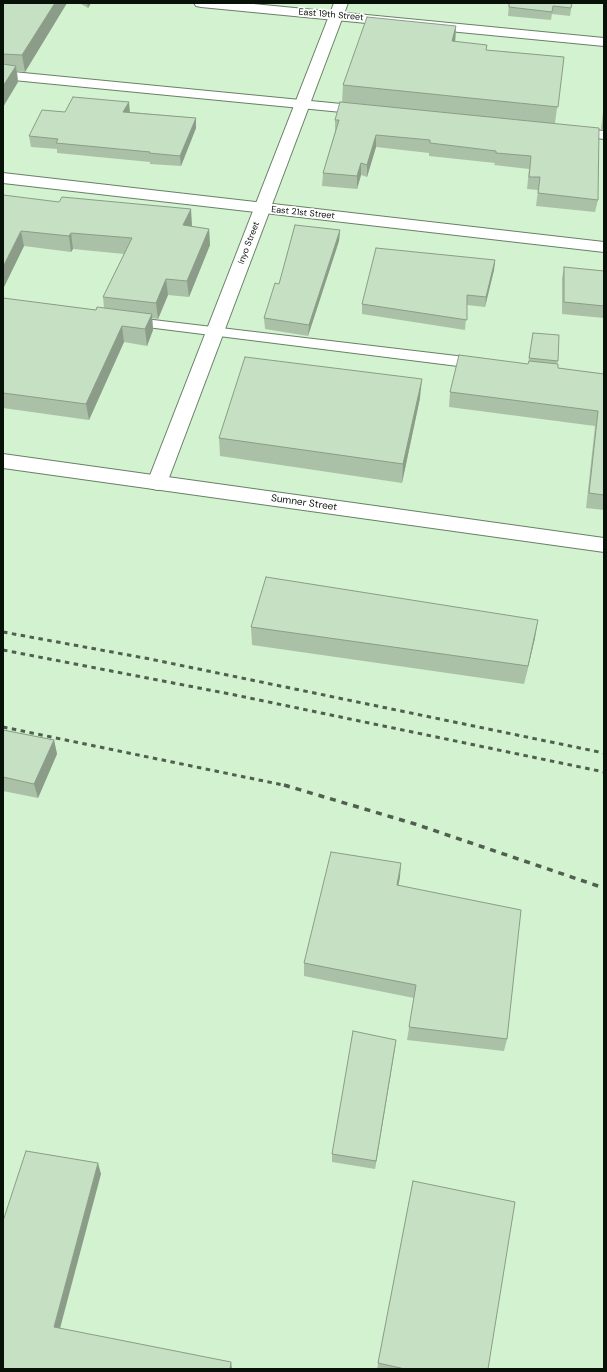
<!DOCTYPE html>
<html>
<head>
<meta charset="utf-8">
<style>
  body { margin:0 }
  #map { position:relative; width:607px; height:1372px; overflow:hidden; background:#e3fee0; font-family:"DM Sans",sans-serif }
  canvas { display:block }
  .frame { position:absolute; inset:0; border:4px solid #081108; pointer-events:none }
</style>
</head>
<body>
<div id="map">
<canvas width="607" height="1372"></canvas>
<div class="frame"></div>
</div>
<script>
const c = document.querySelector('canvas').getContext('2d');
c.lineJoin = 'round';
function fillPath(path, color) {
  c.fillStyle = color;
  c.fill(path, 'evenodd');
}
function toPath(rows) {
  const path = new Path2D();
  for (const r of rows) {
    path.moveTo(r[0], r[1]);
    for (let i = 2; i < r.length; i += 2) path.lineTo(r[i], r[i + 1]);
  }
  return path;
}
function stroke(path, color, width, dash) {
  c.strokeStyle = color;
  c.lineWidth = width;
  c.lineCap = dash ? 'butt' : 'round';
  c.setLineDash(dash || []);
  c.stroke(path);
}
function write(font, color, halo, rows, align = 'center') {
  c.font = font + ' "DM Sans",sans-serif';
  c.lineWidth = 3.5;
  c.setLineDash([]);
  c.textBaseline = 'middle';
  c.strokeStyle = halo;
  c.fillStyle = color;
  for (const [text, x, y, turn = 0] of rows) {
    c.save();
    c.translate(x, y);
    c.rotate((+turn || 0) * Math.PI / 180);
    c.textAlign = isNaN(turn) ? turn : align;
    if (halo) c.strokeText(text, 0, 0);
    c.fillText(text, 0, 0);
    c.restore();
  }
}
fillPath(toPath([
  [3,3,604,3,604,1369,3,1369]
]), '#d3f2d0');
const service = toPath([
  [3,71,362,106,366,107,368,110,366,113,362,114,3,79,3,71],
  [575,128,604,131,604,139,571,135,569,132,571,129,575,128],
  [128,317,482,359,487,361,489,364,487,367,482,369,123,324,121,321,123,318,128,317]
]);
const minor = toPath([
  [334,3,348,3,167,483,164,488,157,490,150,488,147,483,334,3]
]);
const tertiary = toPath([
  [194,3,243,3,604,38,604,46,201,7,196,6,194,3],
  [3,173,604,242,604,252,3,183,3,173],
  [3,454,604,538,604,552,3,468,3,454]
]);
stroke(service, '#698067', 2);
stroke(minor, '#698067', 2);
stroke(tertiary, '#698067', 2);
fillPath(service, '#fff');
fillPath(minor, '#fff');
fillPath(tertiary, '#fff');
stroke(toPath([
  [3,632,150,659,604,753],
  [3,650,235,695,604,772],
  [3,727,288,786]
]), '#505f4f', 3, [4.5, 4.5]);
stroke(toPath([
  [284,785,415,824,604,888]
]), '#505f4f', 3.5, [6, 6]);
fillPath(toPath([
  [3,3,67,3,25,72,17,71,18,82,3,107],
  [79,3,91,3,88,8],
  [509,3,572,3,570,16,552,14,551,20,508,16],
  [456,26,455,42,487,50,564,57,555,123,598,200,595,212,536,206,538,190,527,189,529,169,494,165,495,163,429,156,429,153,376,147,367,177,361,175,357,189,322,186,323,173,335,132,335,120,342,102,343,85],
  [604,105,604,130,601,129],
  [65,112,130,112,196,118,196,128,181,166,150,164,150,162,57,153,57,149,31,147,29,136],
  [3,195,192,225,191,226,209,229,210,245,189,297,168,295,158,319,152,318,153,330,147,346,124,342,89,420,3,408,3,298,96,310,104,308,103,297,124,254,73,249,71,252,24,246,3,289],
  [340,230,339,241,308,336,265,329,264,318,279,284],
  [495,260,494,270,485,307,467,305,465,330,362,314,362,304],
  [564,267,604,271,604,318,562,314,562,278],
  [533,333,558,361,557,364,558,368,604,374,604,510,586,508,595,426,449,407,450,392,528,364],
  [420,398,402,483,220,456,219,438],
  [251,627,535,638,524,684,252,645],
  [3,730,54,740,57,754,38,798,3,791],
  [400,877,398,885,507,1039,504,1051,407,1040,414,998,304,976,304,963],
  [395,1048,375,1169,332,1162,332,1154],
  [413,1181,488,1369,377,1369]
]), '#aac1a8');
fillPath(toPath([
  [55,3,67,3,25,72,22,55],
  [87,3,91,3,88,8],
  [456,26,455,44,452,41],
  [16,66,18,82,3,107,3,86],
  [129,102,130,113,123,112],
  [196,118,196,128,181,166,180,156],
  [376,135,376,147,367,177,367,165],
  [361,163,361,175,357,189,357,176],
  [191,209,192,225,185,241,183,225],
  [209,229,210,245,189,297,187,281],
  [340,230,339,241,308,336,309,325],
  [21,231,24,246,3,289,3,267],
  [71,233,73,249,71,252,69,236],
  [495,260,494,270,485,307,486,297],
  [166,279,168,295,158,319,156,303],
  [152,314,153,330,147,346,145,329],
  [122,326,124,342,89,420,86,404],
  [422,379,420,398,402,483,403,464],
  [538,620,535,638,524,684,528,666],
  [54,740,57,754,38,798,34,784],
  [401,863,400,877,396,898,397,885],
  [396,1040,395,1048,375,1169,376,1161],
  [98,1163,101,1174,58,1336,54,1327],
  [231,1362,232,1369,230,1369]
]), '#8b9d88');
const building = toPath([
  [3,3,55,3,22,55,3,54,3,3],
  [509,3,572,3,571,8,553,6,552,12,509,7,509,3],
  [367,17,456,26,452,41,487,45,486,50,564,57,558,107,343,85,367,17],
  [3,64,16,66,3,86,3,64],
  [73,97,129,102,123,112,196,118,180,156,149,153,150,152,56,143,58,139,29,136,42,110,65,112,73,97],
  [340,102,599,128,598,200,538,193,540,177,529,177,531,156,496,153,496,151,430,143,430,140,376,135,367,165,361,163,357,176,323,173,339,120,335,120,340,102],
  [3,195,59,202,62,197,191,209,183,225,209,229,187,281,166,279,156,303,103,297,132,238,71,233,69,236,21,231,3,267,3,195],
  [295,225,340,230,309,325,264,318,275,283,279,284,295,225],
  [376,248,495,260,486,297,467,295,467,320,362,304,376,248],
  [564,267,604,271,604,306,564,302,564,267],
  [3,298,96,310,97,307,152,314,145,329,122,326,86,404,3,393,3,298],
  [533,333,559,335,558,361,529,358,533,333],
  [459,355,528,364,529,361,558,364,558,368,604,374,604,495,589,493,598,411,450,392,459,355],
  [245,357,422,379,403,464,219,438,245,357],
  [266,577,538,620,528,666,251,627,266,577],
  [3,730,54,740,34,784,3,777,3,730],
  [331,852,401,863,397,885,521,910,507,1039,409,1027,416,985,304,963,331,852],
  [353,1031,396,1040,376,1161,332,1154,353,1031],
  [26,1151,98,1163,54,1327,231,1362,230,1369,3,1369,3,1221,26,1151],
  [413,1181,515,1202,488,1369,405,1369,378,1363,413,1181]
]);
fillPath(building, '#c6e0c3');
stroke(building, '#8b9d88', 1);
write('9px', '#081108', '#fff', [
  ["East 19th Street",331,15,5],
  ["East 21st Street",303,213,6],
  ["Inyo Street",249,243,-69]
]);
write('10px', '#081108', '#fff', [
  ["Sumner Street",304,503,8]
]);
</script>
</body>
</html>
